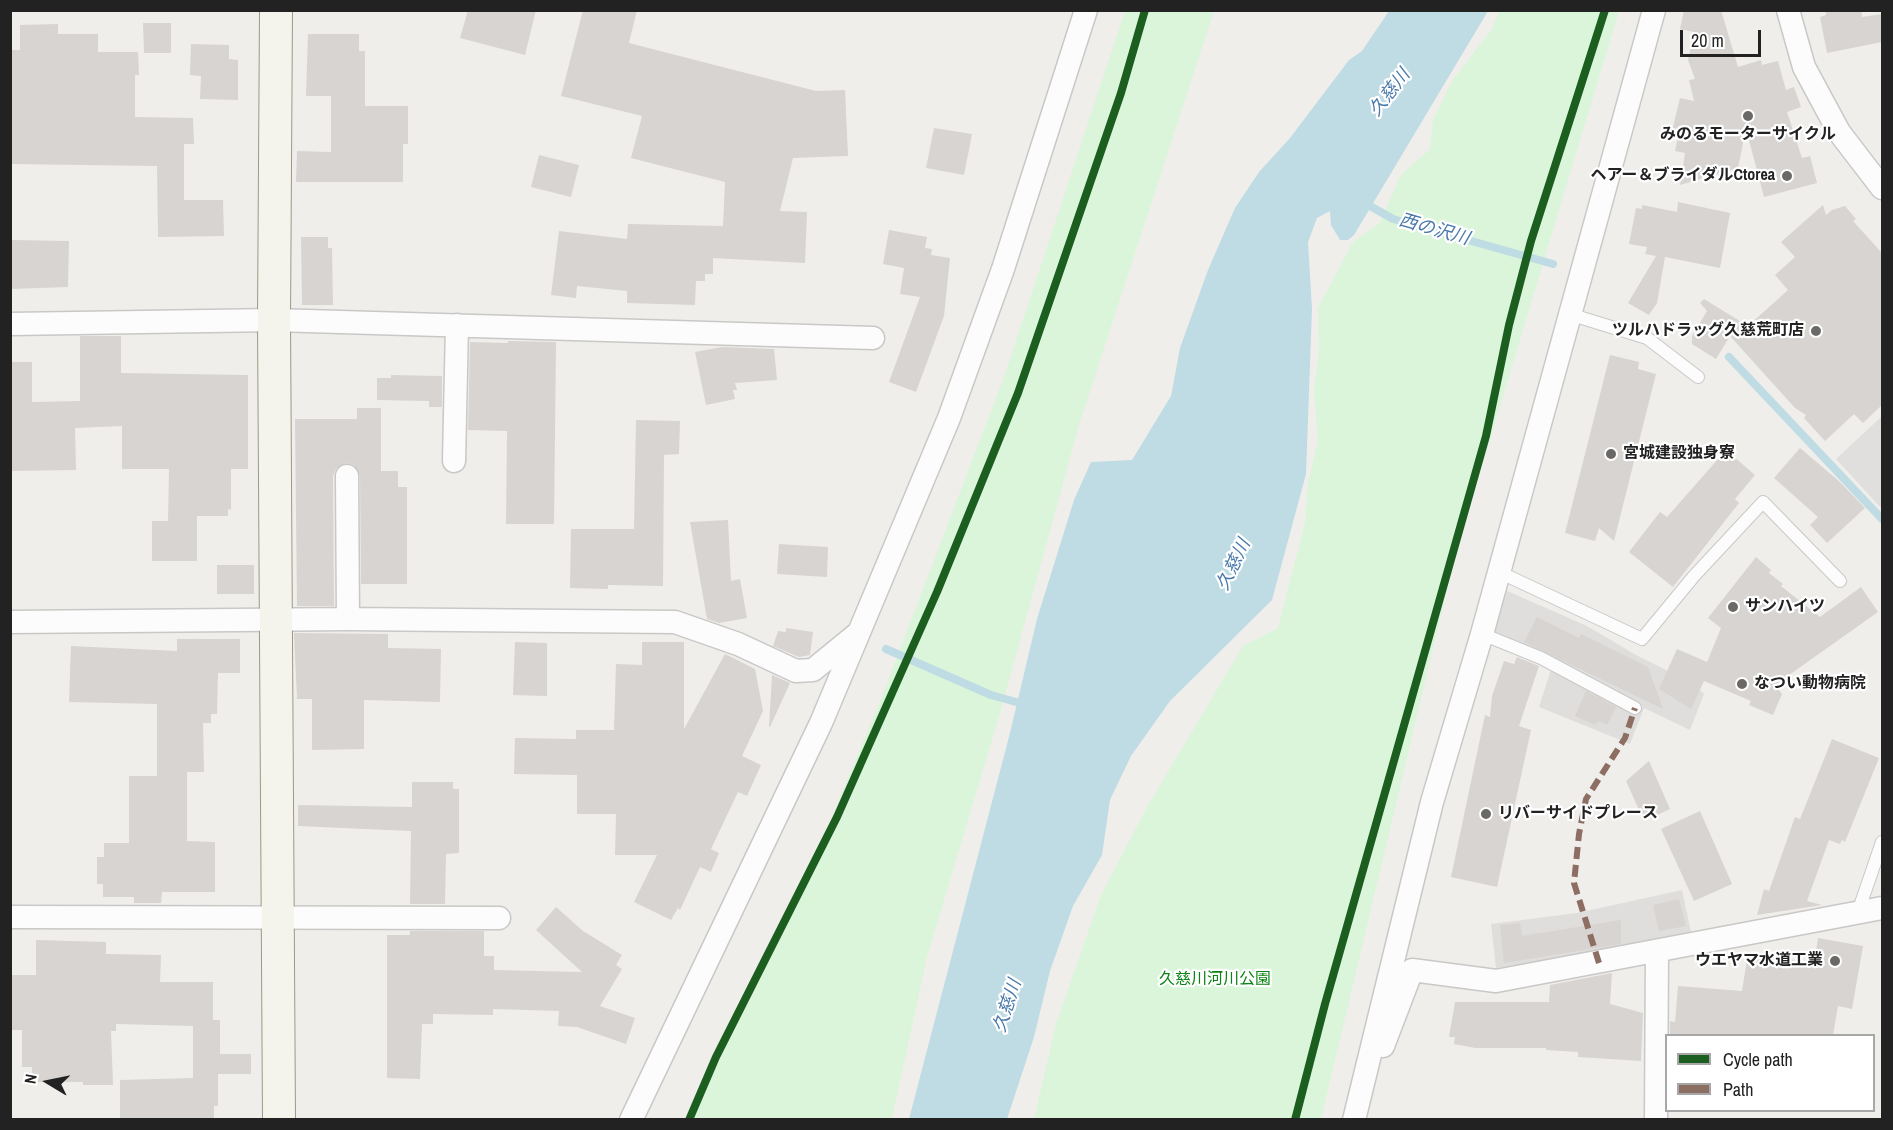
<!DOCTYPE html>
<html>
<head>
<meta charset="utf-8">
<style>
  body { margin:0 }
  #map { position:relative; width:1893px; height:1130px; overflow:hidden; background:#f0eeeb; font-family:"Archivo Narrow",sans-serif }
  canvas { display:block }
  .frame { position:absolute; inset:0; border:12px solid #222; pointer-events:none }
  .legend { position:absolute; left:1665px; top:1034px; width:210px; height:78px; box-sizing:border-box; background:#fff; border:2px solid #a7a7a7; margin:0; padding:8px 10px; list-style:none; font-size:18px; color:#222 }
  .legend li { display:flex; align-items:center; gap:12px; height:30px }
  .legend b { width:30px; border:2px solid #a7a7a7 }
  .north { position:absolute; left:18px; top:1052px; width:60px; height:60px; -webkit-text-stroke:4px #fff; paint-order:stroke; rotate:280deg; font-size:16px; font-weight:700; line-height:24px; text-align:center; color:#222 }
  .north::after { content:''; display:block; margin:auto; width:21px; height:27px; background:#222; clip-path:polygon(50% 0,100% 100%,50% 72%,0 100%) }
  .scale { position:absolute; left:1680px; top:30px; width:81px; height:27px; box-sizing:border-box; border:3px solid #222; border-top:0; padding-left:8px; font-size:18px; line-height:21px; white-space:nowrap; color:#222; -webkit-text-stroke:4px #fff; paint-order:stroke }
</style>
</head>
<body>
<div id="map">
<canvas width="1893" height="1130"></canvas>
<div class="frame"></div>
<ul class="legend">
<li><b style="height:8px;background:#1b5e20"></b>Cycle path</li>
<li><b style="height:8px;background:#8d6e63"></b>Path</li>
</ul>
<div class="north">N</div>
<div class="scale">20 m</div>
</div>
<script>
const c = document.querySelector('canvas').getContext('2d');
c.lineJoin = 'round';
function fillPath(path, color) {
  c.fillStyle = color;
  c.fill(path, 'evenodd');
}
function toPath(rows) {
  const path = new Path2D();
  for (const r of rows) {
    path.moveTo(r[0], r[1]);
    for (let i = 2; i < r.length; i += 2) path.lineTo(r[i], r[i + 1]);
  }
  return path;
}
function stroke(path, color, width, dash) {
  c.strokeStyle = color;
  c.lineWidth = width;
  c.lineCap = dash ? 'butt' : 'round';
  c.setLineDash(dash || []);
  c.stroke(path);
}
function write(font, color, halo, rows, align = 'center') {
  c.font = font + ' "Archivo Narrow","Noto Sans JP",sans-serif';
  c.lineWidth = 4.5;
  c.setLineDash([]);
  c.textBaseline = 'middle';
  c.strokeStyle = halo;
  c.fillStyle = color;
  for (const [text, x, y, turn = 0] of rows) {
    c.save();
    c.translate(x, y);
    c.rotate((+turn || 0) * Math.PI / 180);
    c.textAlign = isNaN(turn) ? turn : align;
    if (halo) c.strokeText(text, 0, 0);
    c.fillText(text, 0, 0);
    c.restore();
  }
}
fillPath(toPath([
  [1505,590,1587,626,1636,655,1694,684,1704,694,1690,730,1644,708,1630,744,1539,707,1555,657,1492,631],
  [1682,890,1691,932,1652,944,1496,968,1491,924,1577,913]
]), '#dfdedc');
fillPath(toPath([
  [1125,11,1214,11,1079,425,1000,713,927,957,892,1119,690,1119,792,914,882,696,1004,377],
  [1499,11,1619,11,1456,552,1321,1119,1034,1119,1056,1024,1101,895,1147,807,1243,646,1278,628,1305,523,1308,483,1318,441,1314,391,1319,351,1318,308,1353,242,1380,223,1400,176,1430,149,1433,120,1452,81,1492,29]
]), '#daf5da');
fillPath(toPath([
  [1882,416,1882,509,1836,459]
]), '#e0dfde');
fillPath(toPath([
  [1389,11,1488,11,1354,235,1348,240,1340,240,1331,225,1330,211,1317,218,1308,242,1312,309,1306,474,1272,600,1170,701,1131,756,1110,800,1102,855,1073,906,1050,971,1034,1037,1007,1119,909,1119,1010,733,1037,619,1074,500,1091,462,1132,460,1171,396,1180,348,1208,270,1235,208,1259,172,1290,138,1349,60,1362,51]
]), '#bfdbe3');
stroke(toPath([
  [1363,202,1393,219,1553,264],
  [1729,357,1882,519],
  [886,649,991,695,1027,705]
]), '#bfdbe3', 8);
fillPath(toPath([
  [468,10,536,10,525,55,460,38],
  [583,10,637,10,629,43,816,91,845,90,848,156,793,158,780,211,807,212,805,263,713,258,713,274,705,274,705,281,696,281,695,305,627,303,627,291,577,286,576,298,551,295,559,231,627,239,628,224,723,226,725,182,631,158,642,116,561,96],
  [1684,10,1721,10,1738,67,1761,60,1762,65,1778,61,1786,90,1794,87,1801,107,1787,112,1802,158,1810,156,1817,183,1764,197,1746,129,1738,168,1680,185,1685,153,1675,151,1678,137,1671,135,1680,98,1694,101,1689,80,1695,79,1688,60,1694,32,1680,29],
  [1825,10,1861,10,1862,17,1882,14,1882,42,1827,53,1820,17,1826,15],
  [143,23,171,23,171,53,144,53],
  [58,24,58,34,98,34,98,52,138,52,139,75,135,75,135,117,193,118,194,144,184,144,184,200,223,200,224,236,158,237,157,166,10,164,10,50,20,50,20,25],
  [308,34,359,34,359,51,365,51,365,106,408,106,408,144,403,144,403,182,296,182,297,151,331,152,331,96,306,96],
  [191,44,229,45,229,59,238,60,238,100,200,99,201,76,190,75],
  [934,128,972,134,964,175,926,168],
  [539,155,579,165,571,197,531,187],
  [1678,202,1730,213,1720,268,1665,257,1657,303,1649,315,1628,303,1656,256,1645,254,1647,247,1629,244,1636,208,1642,209,1642,205,1677,212],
  [1823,205,1826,215,1832,210,1845,206,1856,219,1853,221,1882,253,1882,405,1863,423,1854,414,1825,441,1804,418,1806,415,1795,408,1730,336,1716,359,1692,344,1692,336,1707,311,1700,303,1704,299,1748,326,1788,290,1775,275,1795,257,1781,242],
  [889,230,927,237,925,248,932,249,931,255,950,258,944,316,916,392,889,382,920,297,900,294,904,268,883,264],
  [301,237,328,237,328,248,332,248,333,305,302,305],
  [10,240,69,241,68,287,10,289],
  [80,336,121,336,121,373,248,375,248,469,231,469,231,510,228,509,228,516,197,516,197,561,152,561,152,521,168,521,169,469,122,469,122,426,75,428,76,470,10,471,10,362,32,362,32,402,80,401],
  [508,341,556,342,554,524,506,524,507,431,468,430,470,342,508,343],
  [722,347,774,349,777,380,735,383,737,390,733,390,735,399,706,405,695,352],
  [1610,355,1639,362,1638,369,1656,374,1614,541,1599,528,1595,541,1565,533],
  [391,375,442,376,442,407,429,407,429,401,377,400,377,378,391,378],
  [357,408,381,408,381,471,398,471,398,487,407,487,407,584,361,584,360,476,354,465,346,463,336,469,333,476,334,606,297,606,295,419,357,419],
  [636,420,680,421,679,454,664,455,663,586,608,585,608,589,570,588,571,529,634,529],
  [1800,448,1840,482,1865,508,1827,543,1810,525,1818,517,1774,478],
  [1726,450,1755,475,1735,499,1739,503,1673,587,1629,552,1660,512,1667,517],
  [728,520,731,581,740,579,747,618,719,623,707,619,690,522],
  [779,544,828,547,827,577,777,574],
  [1756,557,1771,570,1769,573,1783,584,1781,586,1820,617,1861,587,1878,612,1775,685,1782,694,1773,715,1749,705,1751,701,1704,681,1691,709,1659,689,1677,649,1707,662,1721,628,1708,618],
  [217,565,254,565,254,594,217,594],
  [1537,617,1579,638,1581,634,1648,667,1663,709,1524,642],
  [786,628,813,632,810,655,799,657,773,646,778,631,786,632],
  [294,633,388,634,388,648,441,649,440,702,364,700,364,749,312,750,312,699,297,699],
  [177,639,240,639,240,673,218,673,217,714,211,714,211,723,203,723,204,772,187,772,187,841,215,842,215,892,162,892,161,903,134,903,134,897,103,897,103,884,97,884,97,857,104,857,104,843,129,843,129,776,157,776,157,704,69,702,71,646,177,651],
  [515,642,547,643,547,696,513,695],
  [642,642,684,642,684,729,725,654,755,669,763,711,742,756,761,765,747,796,738,792,711,849,719,853,711,872,700,867,680,910,678,908,671,920,634,902,657,855,615,855,616,814,577,814,577,775,514,774,515,738,576,739,576,730,614,730,616,664,642,665],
  [1517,657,1539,666,1519,726,1531,730,1497,887,1451,877,1485,715,1490,717,1492,696,1504,661,1514,664],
  [772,675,790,683,770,727,769,727],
  [1586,691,1616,707,1607,725,1599,721,1595,725,1575,716],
  [1832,739,1879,758,1845,842,1842,840,1840,844,1829,840,1807,901,1822,905,1757,915,1764,889,1769,891,1795,817,1800,819],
  [1649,761,1670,809,1644,821,1626,781],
  [412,782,453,782,453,789,459,789,459,853,446,854,445,904,410,904,411,831,298,826,298,805,412,807],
  [1700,811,1732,884,1694,901,1661,829],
  [1679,899,1686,926,1659,931,1653,905],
  [556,907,583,931,622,955,616,965,622,969,600,1006,635,1018,626,1044,577,1027,558,1026,559,1011,493,1009,493,1015,433,1014,433,1024,422,1024,420,1079,387,1078,387,935,410,935,410,931,484,931,484,956,494,956,494,970,582,972,536,930],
  [1621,920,1621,944,1504,963,1500,925,1520,923,1522,936],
  [1818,938,1863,946,1852,1009,1838,1006,1833,1035,1670,1035,1670,1021,1675,1022,1678,986,1742,991,1748,953,1814,964],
  [36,940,106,942,106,954,161,955,160,982,213,982,213,1020,220,1020,220,1054,251,1054,251,1074,218,1074,218,1106,214,1106,214,1119,120,1119,120,1080,193,1078,193,1026,116,1024,116,1031,111,1031,113,1085,83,1085,83,1082,32,1082,32,1067,22,1067,22,1030,10,1030,10,975,36,975],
  [1612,973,1610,1004,1643,1013,1641,1061,1578,1057,1578,1052,1546,1050,1546,1048,1475,1048,1454,1044,1455,1037,1449,1037,1455,1002,1549,1002,1550,985]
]), '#d7d4d2');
const lane = toPath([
  [1569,314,1647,338,1698,377],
  [1499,572,1642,639,1694,576,1763,502,1840,581],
  [1482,634,1541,658,1635,708],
  [1858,912,1882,842]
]);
const street = toPath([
  [1788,10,1804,67,1839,132,1882,188],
  [10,324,274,320,873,338],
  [454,461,457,325],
  [347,476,348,619],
  [10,622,348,619,675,622,738,644,796,671,813,670,857,634],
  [10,917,499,918],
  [1383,1046,1412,970,1496,981,1882,908],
  [631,1120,821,723,949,418,1003,269,1086,10],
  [1354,1120,1432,802,1482,634,1654,10],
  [1656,1120,1657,952]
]);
const secondary = toPath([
  [276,10,274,320,279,1120]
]);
stroke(lane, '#c9c8c7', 14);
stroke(street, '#c9c8c7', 25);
stroke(secondary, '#999a82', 34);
stroke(lane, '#fdfcfc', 12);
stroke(street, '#fdfcfc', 22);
stroke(secondary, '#f4f4ed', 32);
stroke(toPath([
  [1599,963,1574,883,1579,834,1586,799,1625,738,1635,708]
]), '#8d6e63', 6, [12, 6]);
stroke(toPath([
  [689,1120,716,1057,837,817,937,592,1018,393,1121,93,1145,10],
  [1295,1120,1325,1004,1486,436,1509,325,1531,241,1605,10]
]), '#1b5e20', 8);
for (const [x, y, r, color] of [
  [1748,116,6,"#6a6968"],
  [1787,176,6,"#6a6968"],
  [1816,331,6,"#6a6968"],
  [1611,454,6,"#6a6968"],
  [1733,607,6,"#6a6968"],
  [1742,684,6,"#6a6968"],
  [1486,814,6,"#6a6968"],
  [1835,961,6,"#6a6968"]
]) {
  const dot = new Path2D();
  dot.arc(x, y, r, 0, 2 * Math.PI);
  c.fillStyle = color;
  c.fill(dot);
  stroke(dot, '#fff', 2);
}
write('bold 16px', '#222', '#fff', [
  ["みのるモーターサイクル",1748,135,"center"],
  ["ヘアー＆ブライダルCtorea",1775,176,"right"],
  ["ツルハドラッグ久慈荒町店",1804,331,"right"],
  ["宮城建設独身寮",1623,454],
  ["サンハイツ",1745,607],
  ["なつい動物病院",1754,684],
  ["リバーサイドプレース",1498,814],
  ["ウエヤマ水道工業",1823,961,"right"]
], 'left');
write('16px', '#0c8416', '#fff', [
  ["久慈川河川公園",1215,980]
]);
write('italic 18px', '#4a7aab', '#fff', [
  ["久慈川",1390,93,-52],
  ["西の沢川",1434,230,16],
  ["久慈川",1234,565,-64],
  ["久慈川",1008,1006,-72]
]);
</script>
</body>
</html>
